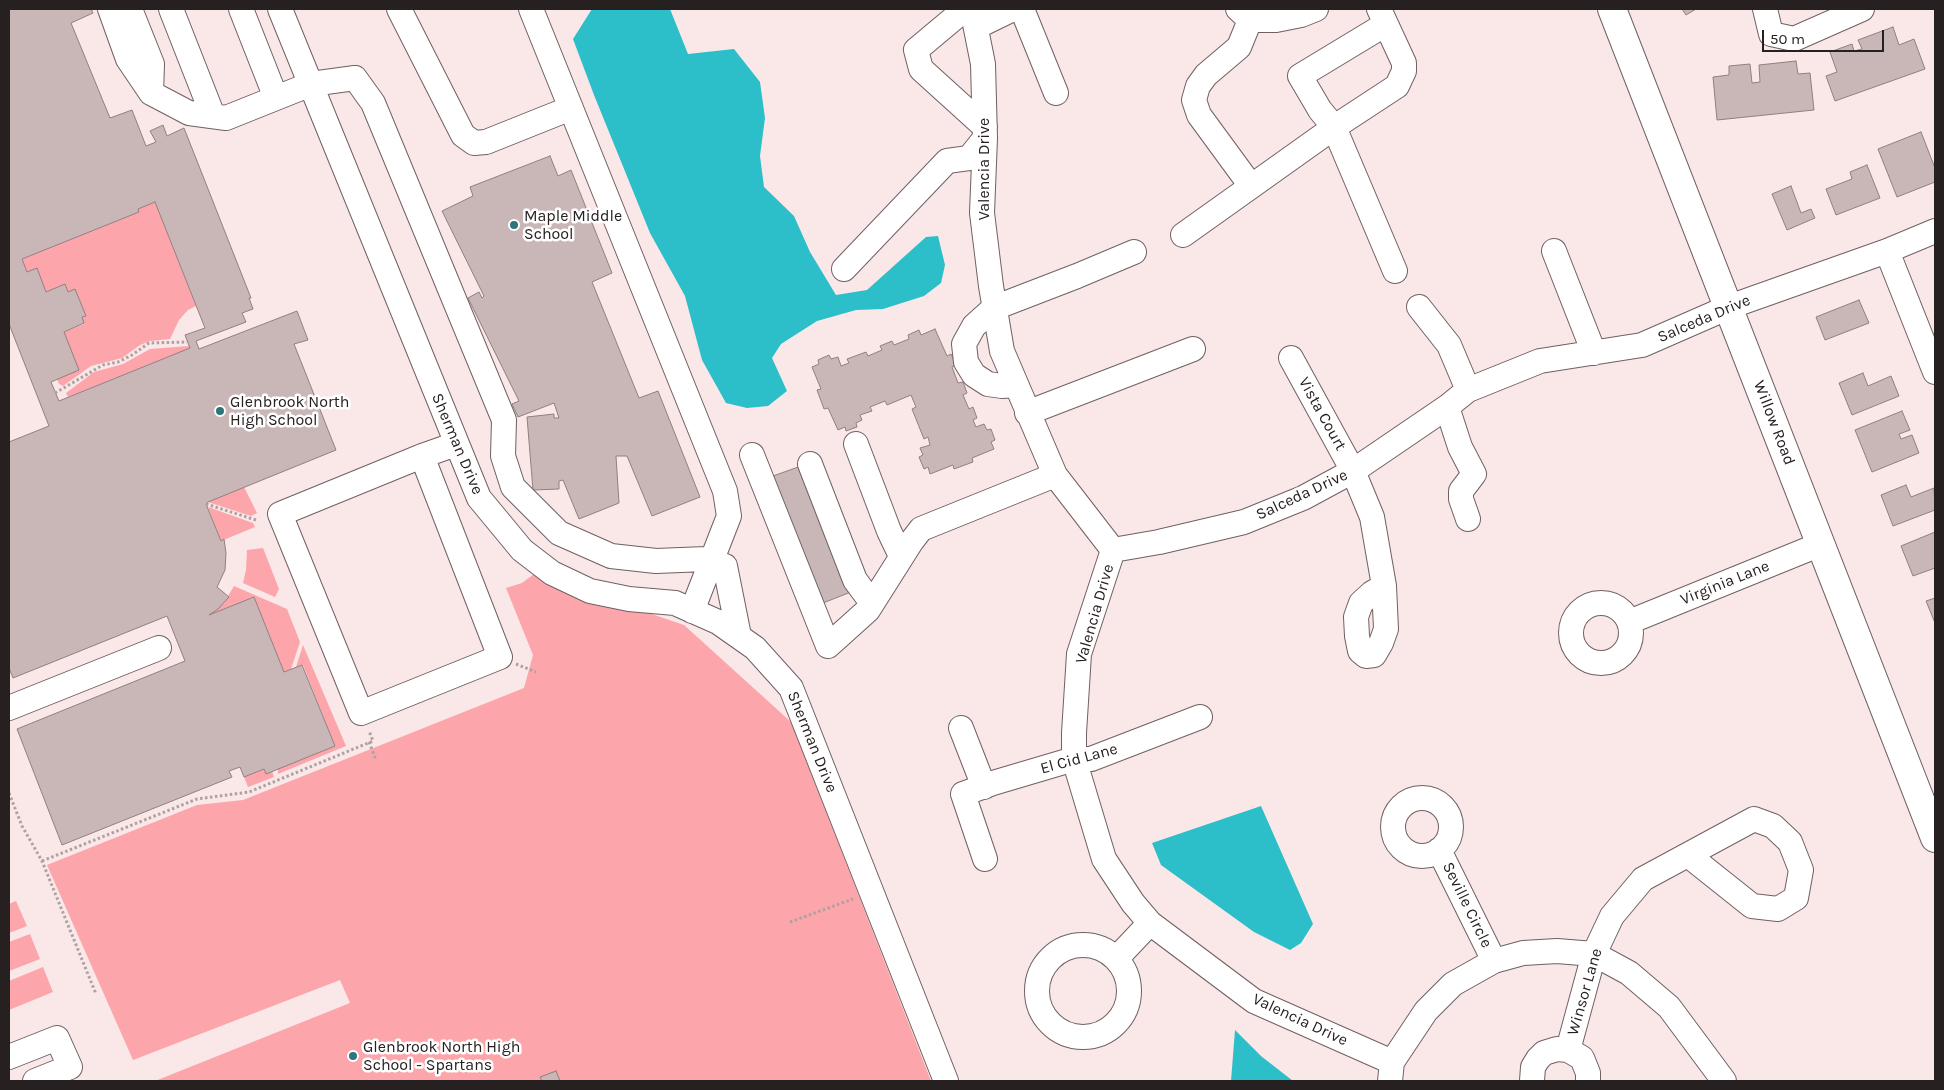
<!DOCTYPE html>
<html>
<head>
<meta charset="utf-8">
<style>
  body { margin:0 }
  #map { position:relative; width:1944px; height:1090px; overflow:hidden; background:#fae7e7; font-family:Karla,sans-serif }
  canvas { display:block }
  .frame { position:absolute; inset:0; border:10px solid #272020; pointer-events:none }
  .scale { position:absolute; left:1762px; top:30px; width:122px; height:22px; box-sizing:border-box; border:2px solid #272020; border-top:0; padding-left:6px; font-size:15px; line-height:18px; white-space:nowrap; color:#272020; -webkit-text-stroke:4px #fff; paint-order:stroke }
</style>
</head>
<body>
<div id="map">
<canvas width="1944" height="1090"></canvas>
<div class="frame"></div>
<div class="scale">50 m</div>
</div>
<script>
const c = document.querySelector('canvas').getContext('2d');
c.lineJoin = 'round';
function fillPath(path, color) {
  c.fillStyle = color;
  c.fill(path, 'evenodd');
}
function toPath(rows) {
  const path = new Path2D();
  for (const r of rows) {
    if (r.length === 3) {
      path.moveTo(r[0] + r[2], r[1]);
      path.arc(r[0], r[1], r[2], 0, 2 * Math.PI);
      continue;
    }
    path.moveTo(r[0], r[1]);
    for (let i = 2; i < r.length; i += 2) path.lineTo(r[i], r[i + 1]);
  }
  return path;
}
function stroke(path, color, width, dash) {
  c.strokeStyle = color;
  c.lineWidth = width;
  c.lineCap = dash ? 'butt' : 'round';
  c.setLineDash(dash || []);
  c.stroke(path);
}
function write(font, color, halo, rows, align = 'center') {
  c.font = font + ' Karla,sans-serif';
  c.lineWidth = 5;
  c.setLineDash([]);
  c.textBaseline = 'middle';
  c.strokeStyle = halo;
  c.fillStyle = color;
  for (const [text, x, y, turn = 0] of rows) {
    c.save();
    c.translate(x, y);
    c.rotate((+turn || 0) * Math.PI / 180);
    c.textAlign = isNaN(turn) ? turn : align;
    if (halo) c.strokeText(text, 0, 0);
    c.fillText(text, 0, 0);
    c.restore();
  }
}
fillPath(toPath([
  [155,202,196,306,188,310,179,320,170,339,150,341,140,345,122,358,91,366,63,386,59,384,57,379,64,332,84,324,82,317,86,316,75,290,68,292,65,284,46,292,37,268,27,272,22,259,139,212,138,209],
  [189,346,190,348,68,397,66,393,94,372,123,364,150,349],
  [244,487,257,513,251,516,208,502],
  [208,507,253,523,255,527,221,541],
  [263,548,279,589,275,597,243,583,246,570,247,550],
  [534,574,684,625,791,722,931,1081,155,1081,350,1003,340,980,133,1060,47,865,197,805,243,800,524,688,533,655,506,588,522,583],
  [234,586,287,609,300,642,291,669,284,672,254,597,209,615,224,603],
  [303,645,346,746,278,774,278,769,335,746,303,665,296,667],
  [264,769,266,774,272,771,274,777,248,787,244,777],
  [16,901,27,926,9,933,9,904],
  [30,934,40,959,9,971,9,942],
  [43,967,53,992,9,1010,9,981]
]), '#fca5ab');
fillPath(toPath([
  [592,9,670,9,688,54,734,49,760,82,765,118,760,156,764,187,794,216,810,252,836,295,867,290,926,237,938,236,945,265,941,283,924,296,883,309,856,310,817,321,781,344,772,358,787,391,768,406,747,408,726,403,702,360,685,296,650,233,594,95,573,39],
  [1261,806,1313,924,1301,943,1290,950,1254,932,1161,865,1152,843],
  [1235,1030,1261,1056,1293,1081,1231,1081]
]), '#2cbec9');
const building = toPath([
  [9,9,91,9,93,13,71,23,110,118,132,110,146,146,156,142,150,131,163,125,167,136,184,128,251,298,249,298,253,309,242,313,246,322,196,341,199,349,297,311,308,340,294,344,336,450,208,502,206,504,221,541,224,539,226,553,225,570,217,587,229,597,218,609,209,615,254,597,284,672,302,665,335,746,266,774,264,769,244,777,240,767,229,771,232,777,62,845,17,729,185,661,167,616,13,678,9,668,9,442,49,426,9,324,9,9],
  [155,202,205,328,185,335,190,348,59,401,51,382,79,370,64,332,84,323,82,317,86,316,75,289,68,292,65,284,46,292,37,268,27,272,22,259,139,212,138,209,155,202],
  [1682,9,1696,9,1686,15,1682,9],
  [1893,27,1899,45,1914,39,1925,69,1835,101,1826,76,1837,72,1830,52,1852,44,1854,51,1862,49,1858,40,1893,27],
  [1796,61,1798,74,1810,73,1814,110,1717,120,1713,77,1729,75,1729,66,1750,64,1752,83,1760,82,1759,65,1796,61],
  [1921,132,1935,168,1935,182,1897,197,1878,149,1921,132],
  [550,156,558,176,571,170,612,273,592,282,639,398,658,391,700,497,652,516,627,456,616,456,619,503,579,519,563,480,559,481,559,489,533,490,527,417,554,414,554,418,559,418,554,403,518,417,512,404,519,401,468,298,479,292,482,298,484,296,442,211,473,196,470,187,550,156],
  [1867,165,1880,198,1836,215,1826,189,1852,179,1850,172,1867,165],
  [1791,186,1801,213,1811,209,1815,218,1787,230,1772,194,1791,186],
  [1859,300,1869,323,1825,340,1816,317,1859,300],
  [935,329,947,356,951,354,956,365,952,367,958,383,963,382,967,393,963,395,969,409,973,407,977,418,973,420,976,427,984,424,987,430,991,429,995,440,991,442,994,449,972,458,973,462,954,469,953,465,930,474,928,467,924,469,919,457,923,455,920,448,930,445,928,437,924,439,912,409,916,407,911,395,887,405,885,401,870,407,872,411,860,415,862,420,856,423,857,427,846,431,845,427,838,430,828,408,824,409,817,390,821,389,812,367,819,364,818,360,829,355,831,359,838,357,841,366,849,363,847,359,866,352,868,356,882,350,880,346,892,341,894,345,909,339,908,335,919,330,921,335,935,329],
  [1863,373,1868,386,1891,376,1899,396,1852,415,1839,383,1863,373],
  [1902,411,1910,430,1899,434,1901,439,1912,435,1919,453,1872,472,1855,430,1902,411],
  [801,466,851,592,823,603,773,476,801,466],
  [1906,485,1911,497,1934,488,1935,510,1893,526,1881,495,1906,485],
  [1935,532,1935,568,1913,576,1901,546,1935,532],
  [1935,598,1935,623,1926,601,1935,598],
  [556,1071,560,1081,542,1081,540,1077,556,1071]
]);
fillPath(building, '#c9b7b8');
stroke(building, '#907f80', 1);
const minor = toPath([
  [110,9,128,59,151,93,189,113,226,118,311,84,355,78,373,103,504,420,503,456,513,487,559,533,611,556,656,561,706,559,725,566,739,636],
  [130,9,152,64,151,93],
  [171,9,213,116],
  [241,9,276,98],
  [280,9,479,498,522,550,552,573,590,591,629,599,675,603,718,622,755,648,791,688,946,1081],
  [399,9,463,135,474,143,486,142,571,108],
  [531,9,725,491,729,516,692,611],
  [965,9,916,50,921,69,985,127],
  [972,9,983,64,985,138,982,213,991,286,1002,351,1055,475,1113,550,1079,654,1074,733,1074,759,1104,859,1133,903,1150,923,1254,1001,1392,1062],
  [1022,9,1056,93],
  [1238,9,1250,20,1239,47,1206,75,1198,86,1194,100,1199,115,1251,186],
  [1765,9,1771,34,1794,39,1862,9],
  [1250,20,1276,20,1301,15,1316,9],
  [1386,24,1300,76,1320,110,1334,127,1395,271],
  [976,27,1013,9],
  [1183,235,1336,126,1397,86,1404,71,1404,63,1379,9],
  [1554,251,1594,353],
  [1887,251,1935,372],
  [844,269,947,161,969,158,985,138],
  [1419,307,1449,345,1468,390],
  [1291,358,1353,471,1372,517,1384,586,1386,629,1381,643,1374,655,1366,656,1360,651,1357,636,1356,617,1361,603,1372,593,1384,586],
  [1016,385,1002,386,988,384,974,375,966,362,964,344,974,326,994,308,1077,276,1134,252],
  [1447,407,1460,447,1474,474,1461,491,1461,499,1468,519],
  [1027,413,1193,349],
  [856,444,889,531,901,556],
  [752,455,828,646,868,610,911,542,921,529,1055,475],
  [422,456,500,657,361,713,280,514,422,456,456,444],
  [810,464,855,580,872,603],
  [1113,550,1159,542,1244,522,1303,498,1353,471,1447,407,1468,390,1540,361,1642,345,1729,307,1887,251,1935,231],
  [1601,633,30],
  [1629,622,1821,544],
  [9,708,159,648],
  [961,728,984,787],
  [1422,827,29],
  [1439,850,1494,961],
  [985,859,963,794,993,783,1074,759,1091,759,1200,717],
  [1083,991,46],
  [1116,959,1150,923],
  [1568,1050,1594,954,1612,916,1643,879,1754,819,1773,826,1790,842,1801,870,1796,898,1778,909,1752,906,1688,855],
  [9,1057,57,1038,70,1067,35,1081],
  [1390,1081,1392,1062,1426,1011,1453,984,1494,961,1523,953,1557,951,1594,954,1629,973,1669,1007,1724,1081],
  [1532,1081,1533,1067,1538,1059,1544,1053,1557,1049,1568,1050,1582,1058,1588,1073,1588,1081]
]);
const major = toPath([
  [1612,9,1935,838]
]);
stroke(minor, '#706061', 26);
stroke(major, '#706061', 30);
stroke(toPath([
  [55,393,103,365,118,362,132,355,149,343,187,342],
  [206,504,256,520],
  [516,664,536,672],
  [369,742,376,760],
  [9,793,22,826,42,861,96,994],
  [42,861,197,799,249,792,373,741,369,731],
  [790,922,853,899]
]), '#afa1a1', 3, [2.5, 2.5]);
stroke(minor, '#fff', 24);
stroke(major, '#fff', 28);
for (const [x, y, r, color] of [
  [514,225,5,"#2b757b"],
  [220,411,5,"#2b757b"],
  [353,1056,5,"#2b757b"]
]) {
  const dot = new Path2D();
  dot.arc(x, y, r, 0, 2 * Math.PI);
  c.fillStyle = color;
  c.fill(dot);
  stroke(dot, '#fff', 2);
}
write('16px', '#272020', '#fff', [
  ["Valencia Drive",984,169,-90],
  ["Salceda Drive",1704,319,-23],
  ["Vista Court",1322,414,61],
  ["Willow Road",1774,423,69],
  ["Sherman Drive",457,444,67],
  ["Salceda Drive",1302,495,-25],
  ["Virginia Lane",1725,583,-22],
  ["Valencia Drive",1095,614,-74],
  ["Sherman Drive",812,742,68],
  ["El Cid Lane",1079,759,-15],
  ["Seville Circle",1467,905,64],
  ["Winsor Lane",1585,992,-74],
  ["Valencia Drive",1300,1020,25]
]);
write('16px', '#272020', '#fff', [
  ["Maple Middle",524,216],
  ["School",524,234],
  ["Glenbrook North",230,402],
  ["High School",230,420],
  ["Glenbrook North High",363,1047],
  ["School - Spartans",363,1065]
], 'left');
</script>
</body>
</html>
